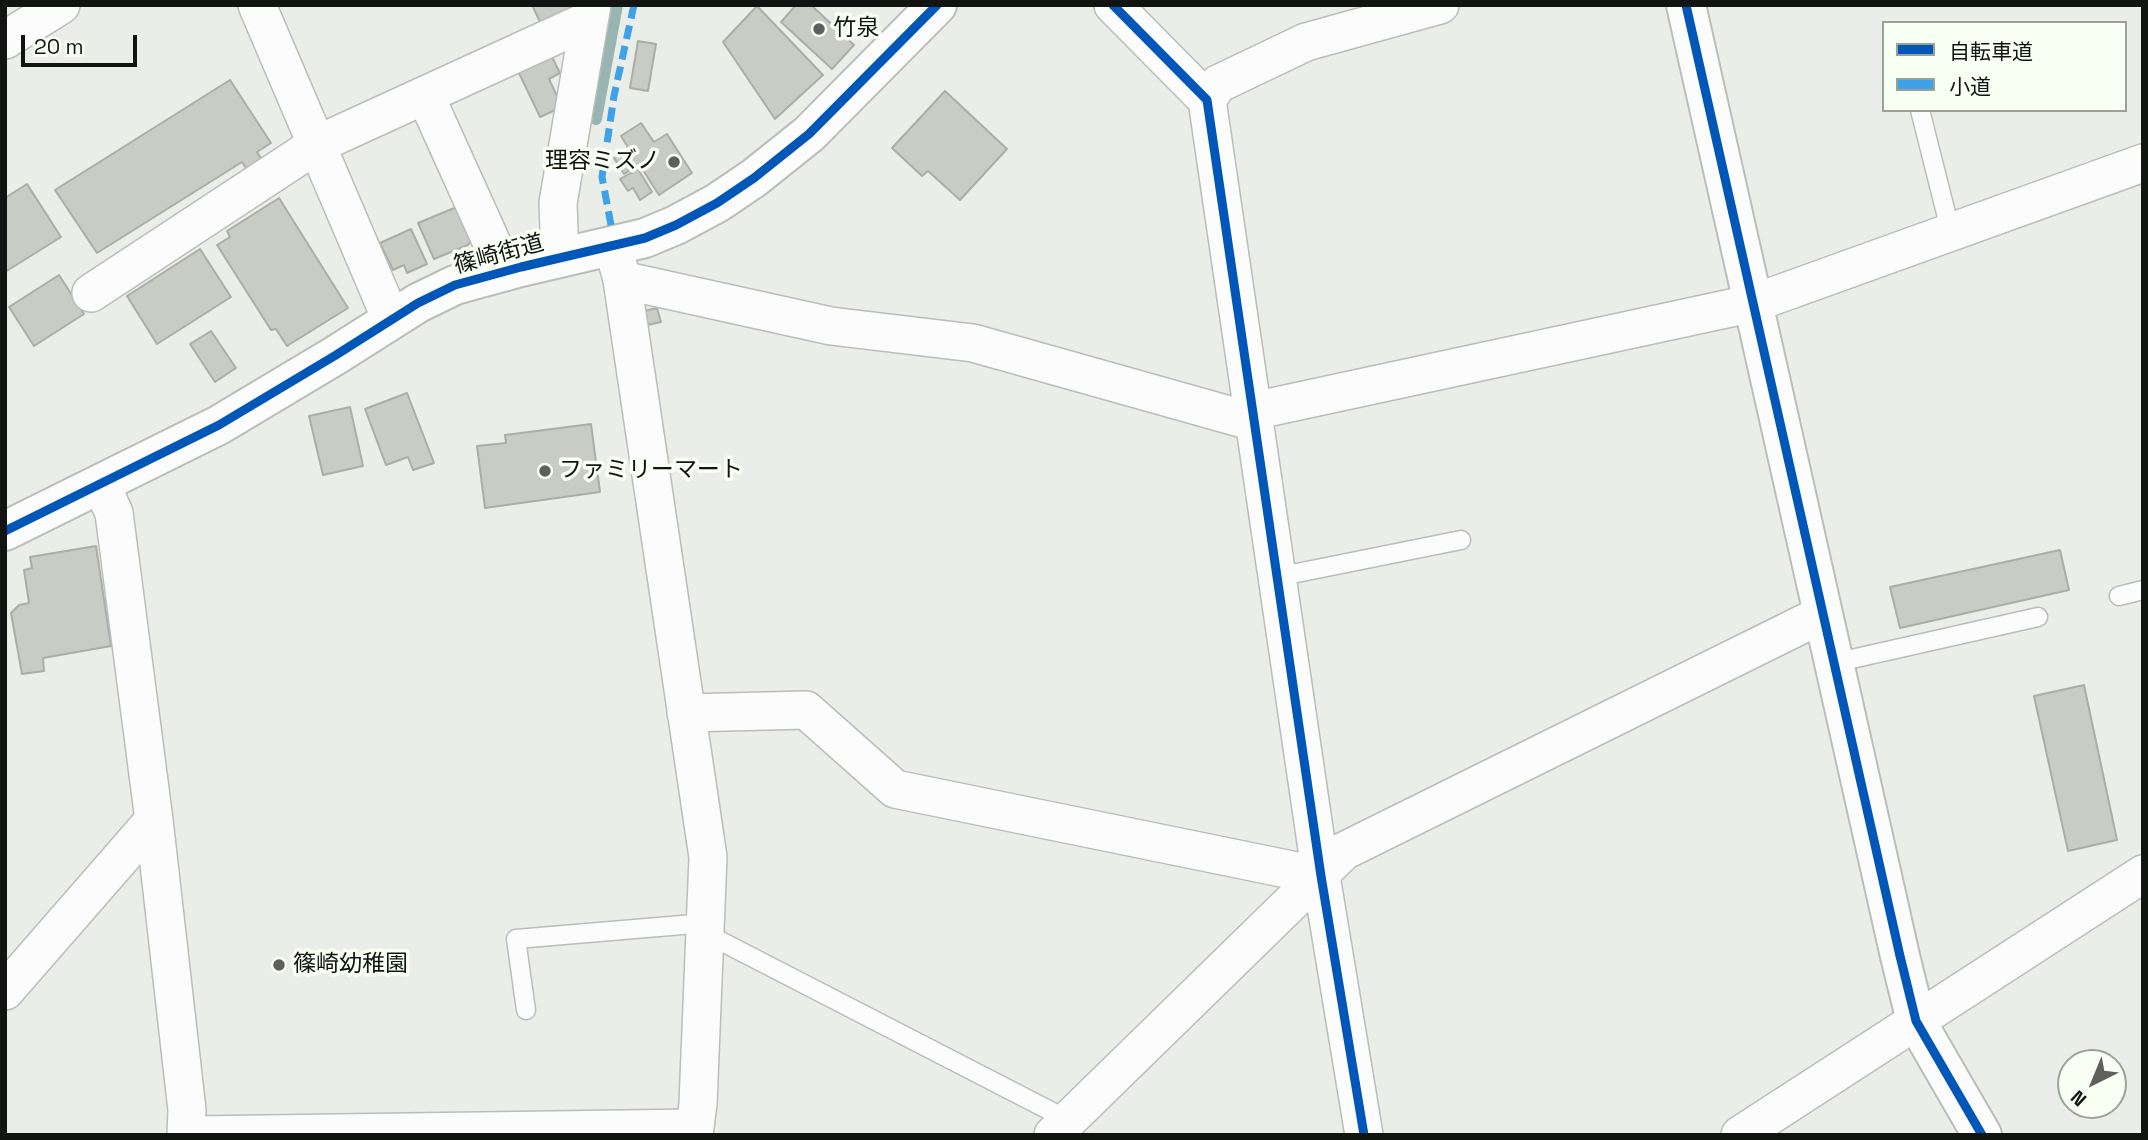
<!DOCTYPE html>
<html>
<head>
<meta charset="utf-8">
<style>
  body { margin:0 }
  #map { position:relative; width:2148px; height:1140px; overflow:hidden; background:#ebeee8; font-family:"Space Grotesk","Noto Sans JP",sans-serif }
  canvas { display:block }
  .frame { position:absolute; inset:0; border:7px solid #111410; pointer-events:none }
  .legend { position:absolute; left:1882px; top:21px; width:245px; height:91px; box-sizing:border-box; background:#f8fff3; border:2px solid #9ca198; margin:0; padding:9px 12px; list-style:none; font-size:21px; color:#111410 }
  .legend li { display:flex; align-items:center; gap:14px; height:35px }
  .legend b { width:35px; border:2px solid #9ca198 }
  .north { position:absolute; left:2057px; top:1049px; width:70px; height:70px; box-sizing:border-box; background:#f8fff3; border:2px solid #9ca198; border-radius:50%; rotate:223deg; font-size:19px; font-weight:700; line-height:28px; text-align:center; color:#111410 }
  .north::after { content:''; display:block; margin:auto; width:24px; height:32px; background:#5d605c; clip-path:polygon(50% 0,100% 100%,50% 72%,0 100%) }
  .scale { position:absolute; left:21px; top:35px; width:116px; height:32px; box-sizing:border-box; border:4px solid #111410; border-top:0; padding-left:9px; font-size:21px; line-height:24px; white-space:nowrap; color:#111410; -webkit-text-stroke:5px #f8fff3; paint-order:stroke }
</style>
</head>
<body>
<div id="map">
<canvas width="2148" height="1140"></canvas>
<div class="frame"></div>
<ul class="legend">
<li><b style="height:9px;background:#0057b8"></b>自転車道</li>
<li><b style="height:9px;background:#3da2ea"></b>小道</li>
</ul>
<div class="north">N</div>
<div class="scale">20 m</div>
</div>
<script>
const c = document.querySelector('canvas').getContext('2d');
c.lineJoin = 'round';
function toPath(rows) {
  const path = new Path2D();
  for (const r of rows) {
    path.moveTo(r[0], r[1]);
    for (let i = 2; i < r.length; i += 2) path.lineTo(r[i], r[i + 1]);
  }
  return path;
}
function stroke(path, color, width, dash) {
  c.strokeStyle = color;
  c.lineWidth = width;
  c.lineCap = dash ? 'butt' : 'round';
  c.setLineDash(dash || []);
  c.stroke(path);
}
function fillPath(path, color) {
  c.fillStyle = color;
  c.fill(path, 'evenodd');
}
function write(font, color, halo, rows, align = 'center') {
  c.font = font + ' "Space Grotesk","Noto Sans JP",sans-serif';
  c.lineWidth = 7;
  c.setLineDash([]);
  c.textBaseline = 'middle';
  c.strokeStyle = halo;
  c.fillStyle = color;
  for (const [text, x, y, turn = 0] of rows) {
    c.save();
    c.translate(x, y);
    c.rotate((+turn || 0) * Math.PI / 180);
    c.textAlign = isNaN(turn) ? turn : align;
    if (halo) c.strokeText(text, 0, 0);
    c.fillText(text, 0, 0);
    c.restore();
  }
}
stroke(toPath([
  [596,119,617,5]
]), '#98b5b4', 12);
const building = toPath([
  [532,5,570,5,573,12,542,26,532,5],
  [796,5,811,5,854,45,832,69,781,22,796,5],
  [757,6,823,75,775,119,723,42,757,6],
  [638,41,656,44,648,91,630,88,638,41],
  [551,55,560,73,549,79,562,107,540,117,518,71,551,55],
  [230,80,271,143,257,152,270,172,255,182,242,162,97,253,55,190,230,80],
  [945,91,1007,149,960,200,928,171,922,176,892,148,945,91],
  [641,123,654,142,667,134,692,173,659,195,639,164,624,174,614,158,629,149,621,136,641,123],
  [638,169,652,192,640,200,633,188,628,191,620,179,638,169],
  [27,184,61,237,5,272,5,198,27,184],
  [279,198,348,308,287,346,276,329,271,330,217,245,230,237,227,231,279,198],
  [459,206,472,239,468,245,434,259,418,223,459,206],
  [411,229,427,264,407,273,404,265,393,270,380,243,411,229],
  [200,249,231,297,157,344,127,296,200,249],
  [59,275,84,314,34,346,9,307,59,275],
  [657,308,661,322,648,325,644,311,657,308],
  [211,331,236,368,215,382,190,344,211,331],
  [407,393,434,463,413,470,408,457,386,465,365,409,407,393],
  [350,407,363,466,323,475,309,416,350,407],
  [591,424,600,492,485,508,477,446,506,443,505,435,591,424],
  [96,546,111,646,43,658,44,671,22,674,11,613,19,605,29,603,24,570,32,568,30,557,96,546],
  [2060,550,2069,590,1900,628,1890,587,2060,550],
  [2084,685,2117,840,2068,851,2034,696,2084,685]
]);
fillPath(building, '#c9cbc5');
stroke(building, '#acada8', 2);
const service = toPath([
  [1920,110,1951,233],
  [1277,577,1461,540],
  [2119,596,2143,590],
  [1834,663,2038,617],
  [705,933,1068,1120],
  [526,1010,516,939,706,923]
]);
const minor = toPath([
  [257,5,391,319],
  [1113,5,1207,100,1321,876,1364,1135],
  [5,40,61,5],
  [425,95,505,272],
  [1207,100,1218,84,1306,42,1440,5],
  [613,246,622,280,708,857,698,1104,694,1135],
  [560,258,558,203,592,5],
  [622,280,831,326,973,343,1254,422],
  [91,293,316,145,589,20],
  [1253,411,1754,303,2143,163],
  [101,484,114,513,154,820,187,1110,186,1135],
  [686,713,806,710,895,789,1321,876],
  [5,991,154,820],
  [193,1135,695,1128],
  [1053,1135,1344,851,1823,614],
  [1740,1135,2143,874]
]);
const tertiary = toPath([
  [1686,5,1900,956,1916,1021,1982,1135],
  [5,531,219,425,336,355,418,303,455,285,521,267,645,238,676,225,717,203,754,178,809,134,937,5]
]);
stroke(service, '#babdb8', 21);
stroke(minor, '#babdb8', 40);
stroke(tertiary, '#babdb8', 42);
stroke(service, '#fcfcfc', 18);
stroke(minor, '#fcfcfc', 37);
stroke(tertiary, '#fcfcfc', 38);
stroke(toPath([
  [611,225,602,177,614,96,634,5]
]), '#3da2ea', 7, [14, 7]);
stroke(toPath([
  [1113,5,1207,100,1321,876,1364,1135],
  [1686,5,1900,956,1916,1021,1982,1135],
  [5,531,219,425,336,355,418,303,455,285,521,267,645,238,676,225,717,203,754,178,809,134,937,5]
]), '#0057b8', 9);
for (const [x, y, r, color] of [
  [819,29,7,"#5d605c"],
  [674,162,7,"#5d605c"],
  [545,471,7,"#5d605c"],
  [279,965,7,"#5d605c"]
]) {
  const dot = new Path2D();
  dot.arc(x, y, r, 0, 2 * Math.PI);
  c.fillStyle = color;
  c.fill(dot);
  stroke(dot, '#f8fff3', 2.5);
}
write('23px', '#111410', '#f8fff3', [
  ["竹泉",833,29],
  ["理容ミズノ",660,162,"right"],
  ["ファミリーマート",559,471],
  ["篠崎幼稚園",293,965]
], 'left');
write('23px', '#111410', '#f8fff3', [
  ["篠崎街道",499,255,-15]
]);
</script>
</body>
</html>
